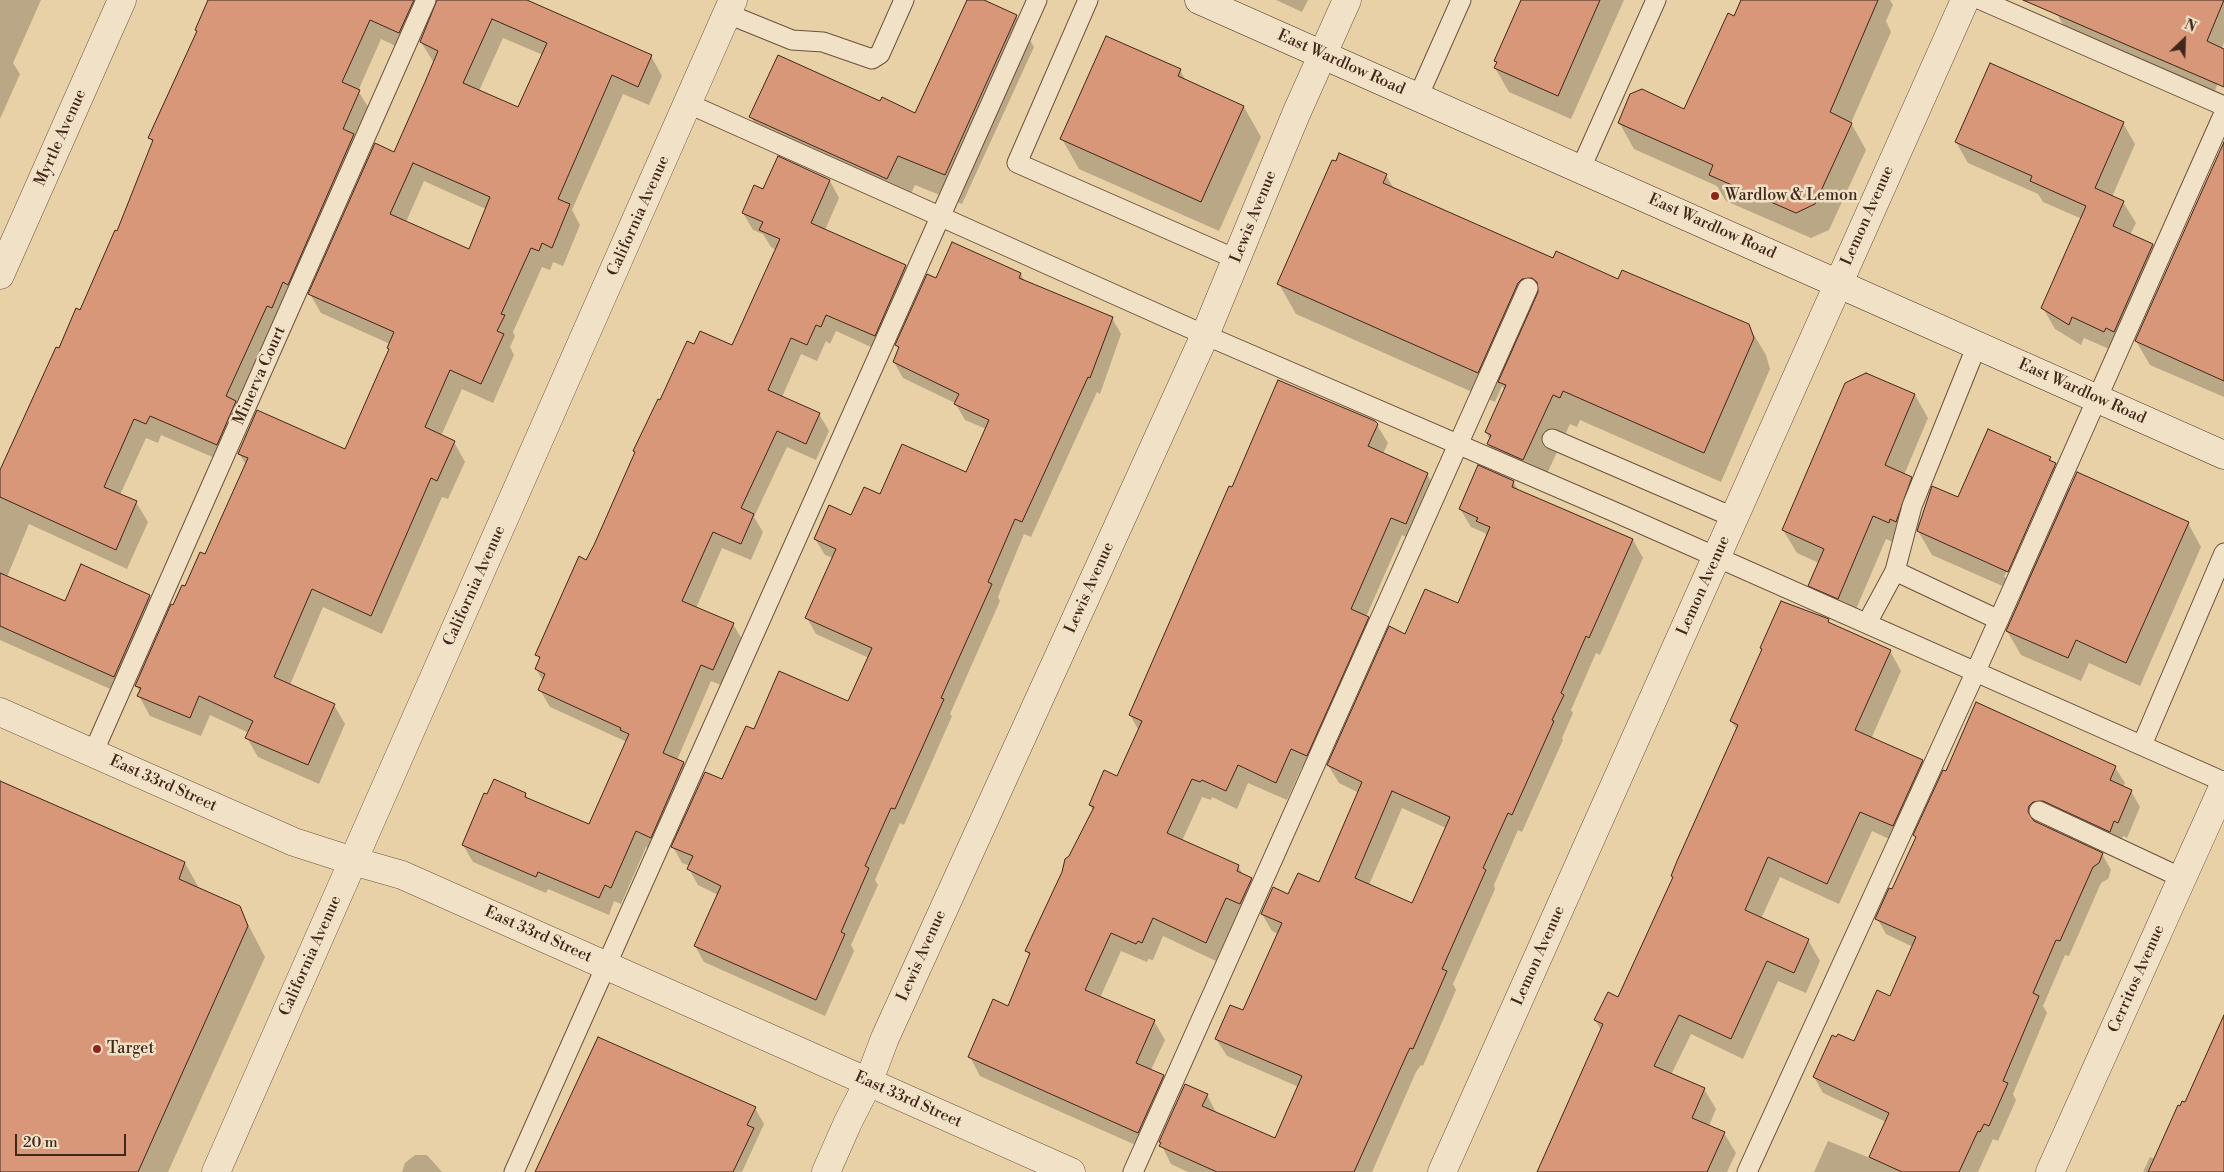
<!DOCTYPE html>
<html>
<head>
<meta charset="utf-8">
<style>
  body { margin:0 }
  #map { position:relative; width:2224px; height:1172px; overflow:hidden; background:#e9d1a7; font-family:"Libre Bodoni",serif }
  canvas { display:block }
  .north { position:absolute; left:2159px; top:15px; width:50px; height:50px; -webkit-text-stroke:4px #f1e1c6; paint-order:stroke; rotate:24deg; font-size:14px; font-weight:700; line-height:20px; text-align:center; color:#41261a }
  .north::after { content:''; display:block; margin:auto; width:18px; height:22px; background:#41261a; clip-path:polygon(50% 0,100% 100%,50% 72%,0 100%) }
  .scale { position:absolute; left:15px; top:1134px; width:111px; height:22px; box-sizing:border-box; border:2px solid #41261a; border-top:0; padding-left:6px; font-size:15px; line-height:18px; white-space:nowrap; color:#41261a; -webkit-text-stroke:4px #f1e1c6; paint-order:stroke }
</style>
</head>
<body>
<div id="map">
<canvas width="2224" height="1172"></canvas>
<div class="north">N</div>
<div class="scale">20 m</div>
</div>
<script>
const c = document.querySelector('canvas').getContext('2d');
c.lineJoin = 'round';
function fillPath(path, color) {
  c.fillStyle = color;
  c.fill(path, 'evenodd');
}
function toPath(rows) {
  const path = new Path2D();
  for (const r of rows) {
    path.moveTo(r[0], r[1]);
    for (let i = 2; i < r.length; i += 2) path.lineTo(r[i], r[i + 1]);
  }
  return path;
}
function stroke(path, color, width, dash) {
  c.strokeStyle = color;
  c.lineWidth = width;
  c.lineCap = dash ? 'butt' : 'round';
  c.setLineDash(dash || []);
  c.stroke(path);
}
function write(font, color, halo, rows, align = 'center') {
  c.font = font + ' "Libre Bodoni",serif';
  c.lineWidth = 5;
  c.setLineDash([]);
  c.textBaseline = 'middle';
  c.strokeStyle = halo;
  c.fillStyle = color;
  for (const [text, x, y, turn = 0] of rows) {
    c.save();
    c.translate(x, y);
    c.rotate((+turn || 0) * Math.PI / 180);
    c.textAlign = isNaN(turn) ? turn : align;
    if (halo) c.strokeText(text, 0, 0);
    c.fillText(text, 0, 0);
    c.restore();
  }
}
fillPath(toPath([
  [0,0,41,0,13,63,20,74,0,119],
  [225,0,415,0,426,18,410,53,381,39,358,91,371,111,229,464,161,435,158,443,146,438,120,495,136,502,148,522,127,569,29,524,7,577,65,602,82,566,150,596,161,616,126,696,0,640,0,474,25,416,77,310,80,312,118,233,153,143,150,138],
  [458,0,524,0,651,56,662,76,649,105,623,94,572,210,580,225,563,266,553,262,550,270,542,267,513,332,515,336,510,347,514,355,493,403,462,389,441,436,454,442,465,462,448,499,442,497,382,634,323,607,290,685,334,705,345,724,319,784,258,757,247,738,249,733,210,715,201,736,150,716,139,696,140,692,136,686,173,607,205,556,246,465,239,453,345,450,390,350,390,344,321,313,310,294,395,154,434,63,421,42],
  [503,38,543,55,519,109,479,91],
  [424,181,486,209,470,251,406,222],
  [968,0,979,0,1016,16,1034,47,962,204,915,185,904,209,768,148,751,117,881,103,916,115],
  [1276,0,1308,0,1302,12],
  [1523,0,1624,0,1571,119,1509,92,1495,68,1497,64,1496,61],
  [1742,0,1890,0,1893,5,1886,21,1891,32,1851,123,1866,150,1829,230,1811,238,1726,201,1717,186,1634,149,1619,122,1685,111],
  [2063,0,2224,0,2224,43,2220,53,2224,61,2224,69,2213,95,2067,32,2057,14],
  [1180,70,1186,81,1244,107,1261,137,1219,231,1079,169,1062,139],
  [2123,123,2135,144,2112,197,2123,202,2136,223,2130,235,2153,245,2165,266,2116,352,2084,338,2081,345,2055,329,2043,308,2082,219,2043,202,2038,194,1968,163,1956,142],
  [2224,145,2224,397,2150,365,2136,341],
  [1386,175,1394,189,1554,260,1715,312,1716,310,1748,325,1766,355,1770,369,1721,482,1580,420,1577,427,1570,424,1540,489,1505,474,1488,444,1490,439,1486,432,1505,391,1502,386,1495,402,1296,314,1279,284],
  [830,181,839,198,825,230,905,266,915,283,884,353,836,331,830,344,826,341,817,361,801,354,782,397,819,414,829,431,816,460,787,447,754,517,763,532,751,560,722,548,696,608,733,624,743,641,723,686,711,681,677,760,684,763,693,781,661,854,646,847,621,904,614,901,609,915,548,889,546,893,473,862,463,845,525,794,529,800,589,826,627,742,550,707,540,690,543,681,536,669,540,660,537,655,595,545,636,454,635,451,660,402,695,346,733,347,776,250,771,247,763,234,753,230,743,213,764,191],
  [952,244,1021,274,1025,282,1112,318,1121,334,1100,394,1097,392,1031,537,1024,534,998,597,1000,601,950,714,952,716,904,825,900,823,875,880,878,885,851,945,854,951,825,1016,704,962,695,946,718,895,698,885,689,869,690,866,682,863,673,847,723,781,754,731,849,702,869,658,816,634,807,618,833,558,825,555,815,539,852,517,880,496,966,474,986,429,965,420,955,403,903,378,894,362,899,350,897,345,937,280],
  [1915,395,1928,418,1904,475,1911,478,1924,501,1910,545,1902,546,1886,539,1851,621,1823,609,1810,585,1819,563,1797,553,1783,530],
  [1377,425,1388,443,1383,454,1427,474,1438,493,1416,542,1402,535,1366,617,1378,637,1317,774,1302,767,1287,800,1248,783,1237,809,1212,797,1211,800,1202,797,1182,841,1238,866,1244,876,1251,879,1262,898,1251,922,1237,916,1216,961,1163,936,1153,960,1148,959,1147,962,1121,951,1100,998,1154,1021,1165,1040,1151,1070,1163,1076,1174,1094,1149,1151,980,1076,970,1057,1009,1008,1030,957,1027,951,1070,857,1093,811,1090,805,1118,778,1139,731,1130,715,1232,489],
  [2050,458,2070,490,2188,523,2201,547,2140,686,2089,663,2081,681,2021,655,2007,631,2023,595,1932,555,1918,531,1958,499],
  [2050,474,2053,474,2006,578,2004,577],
  [1513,482,1519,491,1633,540,1643,558,1600,655,1596,653,1571,710,1573,713,1562,738,1563,740,1522,832,1518,830,1494,885,1495,889,1453,984,1456,990,1423,1066,1421,1065,1416,1072,1372,1172,1188,1172,1171,1164,1160,1142,1207,1095,1217,1114,1275,1140,1299,1087,1227,1056,1216,1039,1243,1012,1278,934,1272,931,1262,914,1289,896,1320,884,1359,793,1339,783,1328,765,1406,635,1459,605,1487,537,1485,533,1471,527,1460,509],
  [1402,808,1446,828,1412,904,1369,885],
  [1828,620,1830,624,1890,651,1901,671,1871,739,1922,761,1934,782,1904,846,1872,831,1839,904,1780,877,1761,919,1808,940,1820,961,1806,993,1778,981,1743,1059,1691,1034,1671,1075,1704,1089,1716,1109,1709,1126,1724,1133,1736,1153,1727,1172,1538,1172,1601,1030,1595,1020,1618,999,1674,878,1737,730,1731,721,1763,651,1761,648],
  [2115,767,2125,783,2123,787,2131,791,2140,807,2127,838,2123,836,2119,847,2042,817,2037,824,2102,854,2111,870,2108,879,2101,883,2069,956,2065,955,2043,1006,2047,1013,2013,1094,2016,1100,1998,1141,1993,1139,1978,1172,1814,1172,1828,1141,1870,1158,1886,1122,1823,1093,1814,1077,1854,1043,1891,997,1913,947,1886,934,1877,918,1893,891,1916,838,1915,835],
  [0,782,185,863,200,890,239,907,265,957,168,1172,0,1172],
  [2224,1061,2224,1172,2143,1172,2150,1157,2155,1159,2181,1107],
  [755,1108,764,1124,742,1172,537,1172],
  [415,1155,427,1155,442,1172,402,1172,405,1163]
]), '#0003');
const building = toPath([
  [208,0,414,0,399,33,370,20,342,82,360,90,343,129,354,134,288,285,283,282,272,308,267,306,226,396,236,401,217,445,150,416,146,424,134,419,104,487,137,501,116,550,0,497,0,470,56,347,59,348,76,308,80,310,115,230,117,231,153,140,148,138,197,31,195,30,208,0],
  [437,0,527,0,652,55,638,87,612,75,558,199,570,204,552,248,542,243,539,251,531,248,501,314,505,315,497,331,504,334,481,384,450,370,425,427,455,441,437,481,431,478,371,616,312,589,274,677,335,704,308,765,245,738,253,721,199,696,190,718,137,696,141,688,135,686,171,604,173,605,182,585,185,586,200,552,205,554,248,458,238,454,257,410,345,449,389,349,387,348,394,332,308,294,375,143,394,152,425,82,438,51,420,42,437,0],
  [492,19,547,43,518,107,463,83,492,19],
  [413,163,490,197,469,249,390,214,413,163],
  [967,0,984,0,1017,15,945,175,898,156,887,179,749,117,778,55,880,101,882,97,915,113,967,0],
  [1521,0,1600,0,1558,96,1494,68,1497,62,1494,61,1521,0],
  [1741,0,1878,0,1830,112,1852,123,1815,204,1796,213,1709,175,1713,165,1618,123,1630,94,1642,89,1684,109,1728,13,1734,16,1741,0],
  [2023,0,2224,0,2207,41,2224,49,2224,87,2023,0],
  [1106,36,1181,69,1178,76,1244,106,1201,202,1060,139,1106,36],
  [1990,63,2124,122,2095,188,2124,201,2113,226,2153,244,2114,332,2106,328,2104,332,2072,317,2069,325,2041,308,2086,206,2030,181,2032,176,1955,142,1990,63],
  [2224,142,2224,381,2135,341,2224,142],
  [1339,153,1387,174,1383,183,1553,258,1556,251,1618,279,1622,270,1749,324,1754,338,1704,453,1563,391,1560,398,1553,395,1523,460,1487,444,1491,435,1485,432,1506,385,1498,382,1538,292,1537,282,1532,278,1522,279,1518,283,1478,373,1277,284,1332,160,1336,161,1339,153],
  [778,156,830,180,811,223,906,265,875,336,826,315,821,327,816,325,807,345,791,338,768,390,820,413,806,444,777,431,741,508,754,514,741,544,713,532,682,601,734,623,713,670,701,665,663,753,684,762,651,838,636,831,611,888,605,885,599,898,538,872,536,877,462,845,484,793,487,794,494,779,526,793,525,797,589,824,629,734,620,730,621,728,538,690,545,674,535,669,540,657,535,655,579,556,586,560,594,545,635,452,633,451,658,399,660,400,687,341,694,344,700,331,732,345,780,239,759,230,763,222,742,213,754,185,763,189,778,156],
  [952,242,1021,273,1019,278,1113,317,1090,378,1088,377,1022,522,1015,519,988,582,992,584,941,698,944,699,895,809,891,808,865,866,869,868,841,932,845,934,816,1000,694,946,721,886,687,869,693,856,671,847,705,772,722,779,746,726,754,729,779,671,848,701,872,648,805,618,836,549,814,539,829,505,851,515,864,487,880,494,902,444,966,472,989,420,954,404,959,394,893,362,899,347,895,345,927,274,936,278,952,242],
  [1866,373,1915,394,1885,465,1912,477,1896,522,1890,519,1889,523,1873,516,1838,599,1808,586,1824,549,1782,530,1845,383,1866,373],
  [1278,380,1375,421,1378,424,1368,446,1428,473,1406,524,1391,518,1351,609,1369,617,1307,756,1291,749,1276,783,1238,765,1226,791,1202,780,1200,782,1192,779,1167,833,1239,865,1237,871,1252,878,1240,904,1226,898,1206,943,1153,918,1142,943,1138,941,1136,944,1111,933,1085,990,1155,1020,1136,1063,1164,1075,1138,1133,968,1057,993,999,1008,1006,1030,953,1025,951,1062,872,1065,859,1069,856,1094,807,1089,805,1104,770,1117,776,1142,721,1129,715,1229,486,1232,487,1278,380],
  [1988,429,2051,457,2049,460,2056,463,2008,572,1917,531,1932,486,1958,497,1988,429],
  [1478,465,1514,481,1512,487,1633,539,1589,638,1586,636,1561,693,1564,695,1552,720,1554,721,1512,815,1508,813,1483,868,1486,870,1442,969,1447,971,1413,1049,1410,1048,1407,1054,1354,1172,1217,1172,1159,1146,1161,1143,1159,1142,1185,1084,1208,1094,1202,1106,1275,1138,1302,1076,1215,1039,1230,1005,1243,1010,1282,923,1261,914,1273,887,1288,894,1298,873,1319,882,1362,782,1327,765,1389,626,1405,634,1425,589,1458,603,1490,527,1476,521,1478,518,1459,509,1478,465],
  [1392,791,1450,817,1412,903,1355,878,1392,791],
  [2077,472,2189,522,2126,663,2076,640,2068,658,2006,631,2077,472],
  [81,564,150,595,114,677,0,626,0,573,65,601,81,564],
  [1781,601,1829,619,1828,622,1891,650,1855,730,1923,760,1893,826,1860,812,1827,884,1768,857,1745,910,1809,939,1794,973,1767,961,1731,1039,1679,1015,1654,1066,1705,1088,1692,1118,1725,1132,1707,1172,1537,1172,1603,1024,1594,1020,1608,992,1618,997,1673,877,1671,876,1677,861,1738,725,1730,721,1762,649,1760,648,1781,601],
  [1976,702,2116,766,2110,780,2132,790,2118,823,2114,821,2110,832,2043,801,2033,802,2029,806,2028,812,2034,821,2103,853,2099,863,2093,867,2060,941,2056,940,2033,993,2039,996,2003,1081,2008,1083,1989,1126,1984,1124,1980,1132,1978,1131,1959,1172,1902,1172,1869,1157,1889,1113,1813,1077,1832,1035,1836,1037,1838,1034,1854,1041,1877,990,1890,996,1916,937,1875,919,1889,888,1892,889,1916,837,1913,835,1943,770,1946,771,1976,702],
  [0,781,185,862,179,879,240,906,248,926,138,1172,0,1172,0,781],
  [2224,1015,2224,1172,2148,1172,2178,1105,2180,1106,2182,1101,2185,1102,2224,1015],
  [598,1037,756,1107,747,1125,754,1128,733,1172,535,1172,598,1037]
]);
fillPath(building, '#d89779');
stroke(building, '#41261a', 1);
const service = toPath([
  [1088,0,1017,163,1238,260],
  [1981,0,2224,106],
  [728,14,792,40,823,42,872,59,880,54,904,0],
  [1418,97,1461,0],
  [689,104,1205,335,1617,513,2224,782],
  [1581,168,1656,0],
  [1552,439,1735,518],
  [1895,571,1912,506,1977,345],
  [1867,623,1895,571,1999,620],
  [2142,745,2224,553],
  [93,753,426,0],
  [2039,811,2182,878],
  [514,1172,1037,0],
  [1133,1172,1528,288],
  [1747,1172,1976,671,2224,113]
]);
const minor = toPath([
  [0,275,122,0],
  [0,712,294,842,353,861,216,1172],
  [826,1172,848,1122,868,1083,885,1038,1205,335,1296,114,1347,0],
  [1442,1172,1965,0],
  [2050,1172,2224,785]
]);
const tertiary = toPath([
  [733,0,353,861,402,875,1071,1172]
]);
const secondary = toPath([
  [1199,0,2224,455]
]);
stroke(service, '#6b513d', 21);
stroke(minor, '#6b513d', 29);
stroke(tertiary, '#6b513d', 29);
stroke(secondary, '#41261a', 29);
stroke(service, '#f1e1c6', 19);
stroke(minor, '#f1e1c6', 28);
stroke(tertiary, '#f1e1c6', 28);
stroke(secondary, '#f1e1c6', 28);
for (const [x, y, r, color] of [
  [1715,196,5,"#8f2418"],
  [97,1049,5,"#8f2418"]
]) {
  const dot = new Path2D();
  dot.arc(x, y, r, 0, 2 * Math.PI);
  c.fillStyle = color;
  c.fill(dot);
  stroke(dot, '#f1e1c6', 2);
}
write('16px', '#41261a', '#f1e1c6', [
  ["East Wardlow Road",1341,63,24],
  ["Myrtle Avenue",61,138,-66],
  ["California Avenue",639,216,-66],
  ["Lemon Avenue",1868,216,-66],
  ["Lewis Avenue",1254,217,-68],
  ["East Wardlow Road",1712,227,24],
  ["Minerva Court",260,376,-66],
  ["East Wardlow Road",2082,392,24],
  ["California Avenue",475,586,-66],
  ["Lemon Avenue",1704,586,-66],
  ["Lewis Avenue",1090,588,-66],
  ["East 33rd Street",163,784,24],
  ["East 33rd Street",538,935,24],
  ["California Avenue",311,956,-66],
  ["Lewis Avenue",922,956,-66],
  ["Lemon Avenue",1539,956,-66],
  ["Cerritos Avenue",2137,979,-66],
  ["East 33rd Street",908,1100,24]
]);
write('16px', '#41261a', '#f1e1c6', [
  ["Wardlow & Lemon",1725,196],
  ["Target",107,1049]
], 'left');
</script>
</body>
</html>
